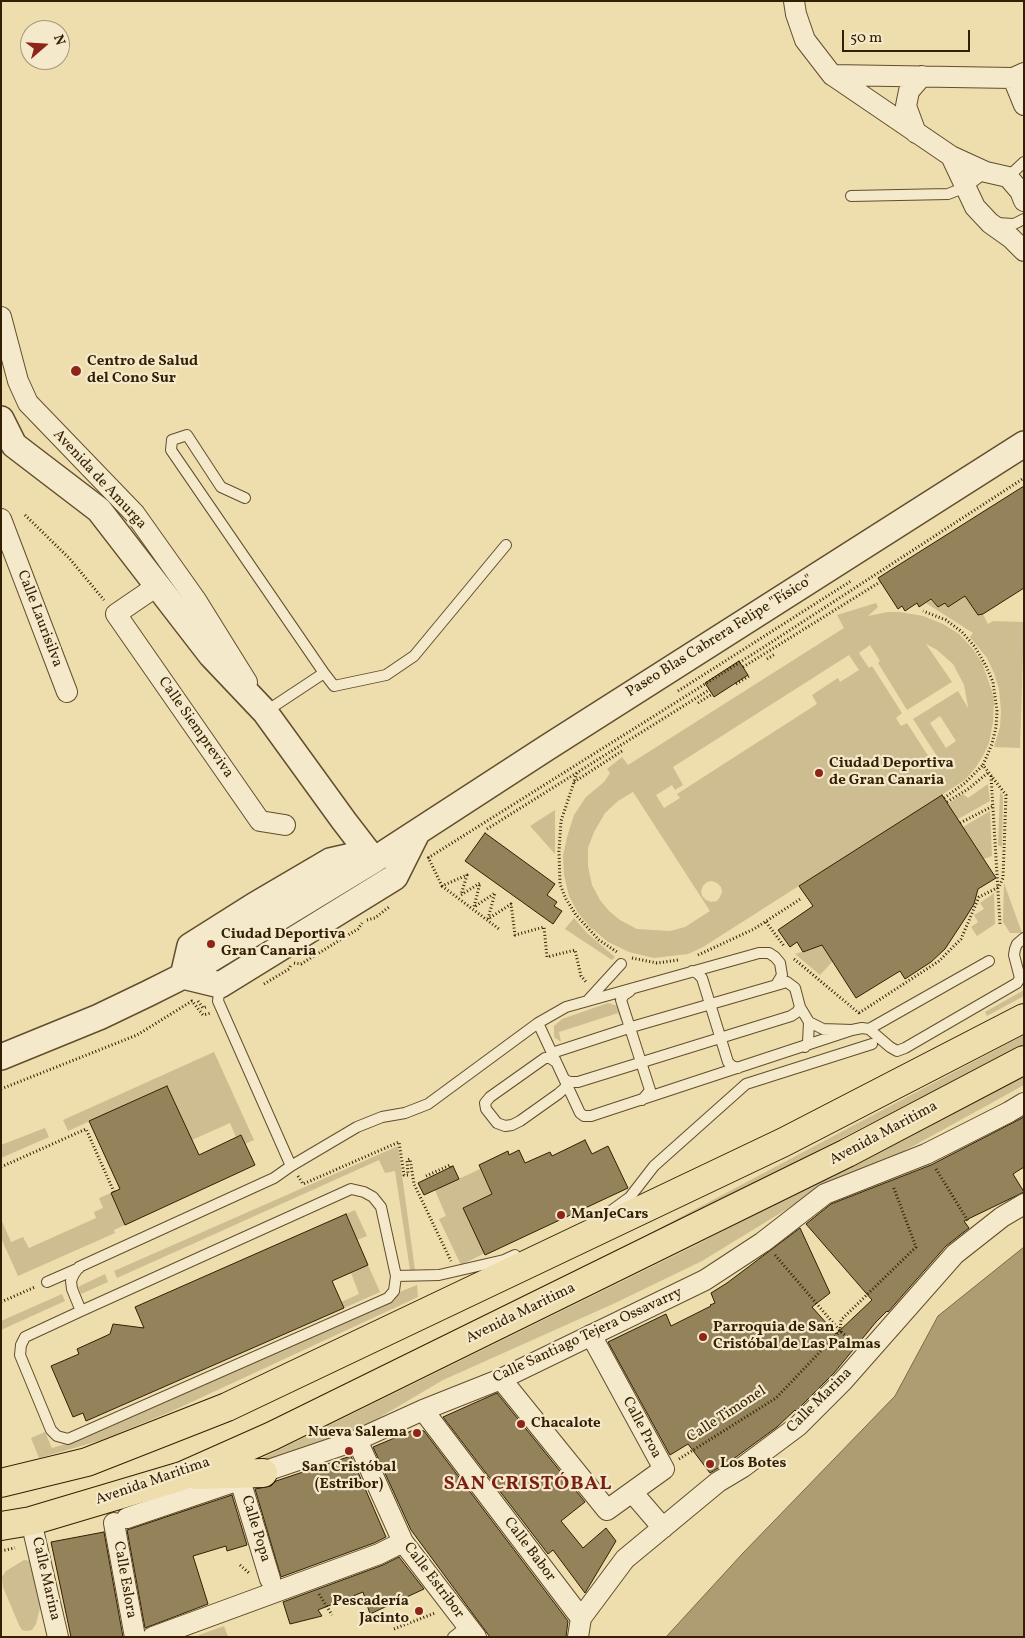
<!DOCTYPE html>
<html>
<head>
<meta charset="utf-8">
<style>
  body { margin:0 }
  #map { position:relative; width:1025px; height:1638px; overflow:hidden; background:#eeddad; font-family:Vollkorn,serif }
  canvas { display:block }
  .frame { position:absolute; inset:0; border:2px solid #331f02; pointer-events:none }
  .north { position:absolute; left:20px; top:20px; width:50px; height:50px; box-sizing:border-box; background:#f4e9ca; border:1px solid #a7987a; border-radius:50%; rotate:71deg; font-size:14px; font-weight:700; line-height:20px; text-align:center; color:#331f02 }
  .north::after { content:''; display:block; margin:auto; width:18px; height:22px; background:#8f2418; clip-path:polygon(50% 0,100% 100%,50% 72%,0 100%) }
  .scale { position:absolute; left:842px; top:30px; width:128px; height:22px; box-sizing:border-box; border:2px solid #331f02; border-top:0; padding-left:6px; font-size:15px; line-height:18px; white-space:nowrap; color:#331f02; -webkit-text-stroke:4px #f4e9ca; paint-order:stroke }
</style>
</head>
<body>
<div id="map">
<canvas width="1025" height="1638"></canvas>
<div class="frame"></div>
<div class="north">N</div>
<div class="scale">50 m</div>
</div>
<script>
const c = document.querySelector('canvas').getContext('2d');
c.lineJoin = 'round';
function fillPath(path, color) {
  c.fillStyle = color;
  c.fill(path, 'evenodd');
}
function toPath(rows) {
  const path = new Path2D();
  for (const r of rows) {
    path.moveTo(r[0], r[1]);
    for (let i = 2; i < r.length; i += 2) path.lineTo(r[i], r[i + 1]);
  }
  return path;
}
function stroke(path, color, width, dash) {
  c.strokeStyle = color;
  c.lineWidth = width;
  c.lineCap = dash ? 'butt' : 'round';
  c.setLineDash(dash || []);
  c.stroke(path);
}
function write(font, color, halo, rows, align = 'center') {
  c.font = font + ' Vollkorn,serif';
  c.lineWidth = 4.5;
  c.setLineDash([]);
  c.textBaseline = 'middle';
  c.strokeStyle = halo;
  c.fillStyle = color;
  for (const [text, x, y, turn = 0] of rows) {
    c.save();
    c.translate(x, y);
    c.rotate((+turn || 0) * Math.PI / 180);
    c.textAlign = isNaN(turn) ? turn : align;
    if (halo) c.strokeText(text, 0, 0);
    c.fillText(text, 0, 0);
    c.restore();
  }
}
fillPath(toPath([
  [963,593,977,614,983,614,988,624,993,621,1024,622,1020,748,994,747,1000,727,1001,711,999,689,994,673,987,658,970,637,973,633,926,603,931,600,938,607,942,605,939,601,945,603,948,607,963,598],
  [876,603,878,607,868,616,888,612,900,612,923,616,943,624,959,634,973,649,982,663,992,691,994,701,993,722,989,743,984,754,976,767,965,780,703,947,688,954,654,958,629,952,608,942,590,927,578,913,569,896,564,875,563,856,567,837,574,815,586,797,604,782,610,773,607,769,622,757,628,765,844,628,837,615],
  [926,644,937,650,953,664,964,685,968,707,968,708,958,691,913,719,940,761,934,765,907,723,901,726,896,718,902,713,872,666,869,668,859,653,870,645,880,661,878,663,907,710,952,682],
  [849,655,859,670,840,682,838,678,812,695,817,704,677,794,680,798,664,808,656,795,672,785,675,790,683,785,673,767],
  [940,716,956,741,946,748,930,723],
  [633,792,710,911,685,927,670,931,637,929,620,920,609,911,600,900,592,885,588,866,588,848,594,832,605,813,618,801],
  [712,881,717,883,721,887,722,892,720,897,717,901,711,902,706,900,702,896,701,891,703,886,707,882],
  [988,784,990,801,958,819,948,804,963,794,968,798],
  [1000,792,1003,796,1002,847,998,845],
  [555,810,555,854,530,826],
  [990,811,992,856,984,859,963,827],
  [1004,883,1022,933,1010,933,1003,922],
  [994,893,995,924,977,936,971,927,978,922,974,915,984,909,980,903],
  [574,918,587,933,615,957,612,960,565,929],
  [822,945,833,961,820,975,795,954],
  [1024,990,1024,996,987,1016,985,1012],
  [608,1003,618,1006,622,1015,621,1020,618,1013,559,1032,561,1042,554,1037,554,1026,562,1019],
  [1024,1035,1024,1045,701,1210,626,1246],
  [214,1052,254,1140,245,1144,241,1135,236,1137,230,1123,192,1140,167,1086,68,1131,63,1120],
  [1024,1076,1024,1085,897,1155,823,1187,702,1261,613,1304,443,1380,365,1426,272,1461,248,1465,692,1247],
  [45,1128,49,1137,1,1158,1,1145],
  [398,1146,415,1270,410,1270,395,1171,385,1173,379,1160,117,1278,114,1271],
  [480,1169,492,1194,463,1208,485,1253,461,1265,439,1219,446,1216,435,1190],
  [111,1193,125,1225,114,1230,115,1233,18,1276,1,1238,1,1219,11,1242,23,1237,29,1248,96,1218,94,1212,103,1208,99,1198],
  [355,1210,367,1236,357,1240,346,1214],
  [368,1265,380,1292,344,1308,341,1302,359,1294,351,1273],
  [105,1274,108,1282,81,1294,78,1287],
  [417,1285,418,1297,170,1412,102,1440,39,1458,31,1438,45,1432,52,1448,85,1438,394,1301,397,1293],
  [62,1294,65,1301,1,1330,1,1321],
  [24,1560,31,1561,40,1608,36,1624,32,1630,26,1631,22,1630,19,1625,3,1587,2,1577,6,1571],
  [224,1626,228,1637,200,1637,199,1635]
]), '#cebd90');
const water = toPath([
  [1024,1247,1024,1637,666,1637,743,1553,895,1396,938,1316,1024,1247]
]);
fillPath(water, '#ae9c73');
stroke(water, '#7d6a46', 1);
const building = toPath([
  [1024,486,1024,588,983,614,978,615,965,596,948,607,945,603,938,607,931,599,919,607,917,603,905,611,902,606,898,609,878,578,1024,486],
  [739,661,748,675,714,697,705,683,739,661],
  [942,795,996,878,978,889,974,904,966,917,945,949,931,962,905,979,900,971,856,998,822,945,803,952,797,942,790,947,778,930,813,906,799,886,942,795],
  [485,833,555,884,547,895,557,902,554,906,562,911,553,924,465,861,485,833],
  [167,1086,199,1155,241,1135,255,1165,125,1225,111,1193,120,1189,89,1121,167,1086],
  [1024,1117,1024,1167,1013,1174,1024,1192,964,1221,969,1228,946,1246,888,1312,887,1311,876,1322,834,1373,796,1411,795,1410,777,1427,736,1457,710,1473,688,1444,670,1455,608,1342,666,1314,671,1326,711,1306,710,1305,715,1303,711,1293,727,1283,800,1228,830,1293,812,1307,836,1334,872,1300,806,1224,831,1204,931,1165,1024,1117],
  [585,1140,592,1154,608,1146,628,1188,485,1255,463,1208,492,1194,479,1165,508,1151,509,1155,519,1150,525,1163,550,1152,552,1156,585,1140],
  [453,1166,459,1179,424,1195,418,1183,453,1166],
  [346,1214,368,1265,332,1281,344,1308,86,1421,83,1413,73,1417,51,1366,79,1354,77,1349,110,1334,113,1324,144,1328,135,1307,346,1214],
  [497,1393,585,1502,561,1521,583,1548,606,1528,616,1541,585,1593,553,1550,548,1554,443,1417,497,1393],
  [416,1429,424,1431,568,1621,566,1637,490,1637,411,1530,373,1447,416,1429],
  [351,1456,386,1537,374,1543,281,1577,255,1489,271,1486,276,1481,351,1456],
  [232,1495,247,1545,227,1551,226,1546,193,1556,208,1604,145,1628,127,1530,232,1495],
  [104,1532,123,1637,71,1637,51,1542,104,1532],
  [399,1557,424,1589,370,1614,363,1592,318,1610,322,1616,290,1624,283,1602,383,1565,399,1557]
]);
fillPath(building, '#94825b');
stroke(building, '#331f02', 1);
const service = toPath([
  [1008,177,1024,162],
  [851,196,948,194,966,187,986,172],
  [996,223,1014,224,1024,219],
  [245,498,221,487,187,435,172,440,171,450,324,673],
  [265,712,324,673,334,686,386,675,414,656,506,545],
  [692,971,697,973,702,978,728,1062,732,1066,738,1068],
  [220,985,218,1001,291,1166,357,1127,382,1117,405,1113,428,1104,538,1023,566,1007,759,953,769,953,775,957,780,963,782,975,776,985],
  [630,991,624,995,621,1000,650,1090,648,1093,642,1100],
  [589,999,621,964],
  [538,1023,580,1113,584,1116,591,1116,852,1030,823,1029,809,1022,800,1007,795,988,787,982,635,1026,552,1053],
  [869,1029,989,961],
  [852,1030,862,1028,869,1029,890,1047,897,1051,905,1048,1017,983,1020,978,1014,955,1015,949,1017,944,1024,938],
  [805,1047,808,1042,809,1022],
  [556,1062,550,1058,545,1058,490,1097,485,1103,486,1109,497,1123,505,1126,512,1125,520,1121,558,1094,566,1087,566,1084],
  [565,1080,570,1082,578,1082,791,1016,797,1012,800,1007],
  [608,1213,630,1197,654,1166,746,1084,872,1044],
  [396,1276,439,1275,504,1260,515,1255],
  [47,1282,79,1268],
  [81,1311,351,1189,364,1192,373,1197,381,1207,396,1276,394,1291,388,1298,68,1439,57,1436,51,1430,20,1355,21,1345,25,1337,81,1311,72,1289,71,1281,74,1274,79,1267,274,1178,291,1166],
  [453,1637,467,1626]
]);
const minor = toPath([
  [794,1,796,14,805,40,832,75,951,156,986,172,1008,177,1020,191,1024,201],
  [832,75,1013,78,1024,73],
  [1013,78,1024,105],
  [916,133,906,106,909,91,922,76],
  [951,156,975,207,990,223,1011,238,1024,251],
  [1,317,18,381,28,403,135,514,196,600,247,682],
  [1,519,67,692],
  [157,586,116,614,260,821,285,825],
  [501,1379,607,1510,664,1469,591,1335],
  [423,1410,581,1618],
  [357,1440,403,1542,476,1637],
  [240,1480,270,1579],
  [632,1492,663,1528],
  [127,1518,357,1440,423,1410,501,1379,705,1280,763,1242,825,1194,926,1154,1009,1112,1024,1103],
  [31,1521,58,1637],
  [114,1523,135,1637],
  [153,1637,379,1554,403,1542],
  [578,1637,581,1618,625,1559,718,1482,743,1467,798,1426,843,1381,955,1254,1002,1217,1024,1204]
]);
const tertiary = toPath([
  [1,419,14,445,99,510,211,655,265,712,344,821,374,860],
  [183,976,220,985,395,877,417,833],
  [183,976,190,946,255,905,330,861,352,856,374,860],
  [1,1057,99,1017,147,994,183,976,267,925,374,860,548,747,1024,444]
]);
const trunk = toPath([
  [196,1475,263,1473],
  [1,1483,87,1462,227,1407,784,1142,1024,1018],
  [1,1526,31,1521,182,1476,272,1436,847,1153,1024,1060]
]);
stroke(service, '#624e2d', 12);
stroke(minor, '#624e2d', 22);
stroke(tertiary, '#624e2d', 28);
stroke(trunk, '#331f02', 30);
stroke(toPath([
  [25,515,69,558,104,600],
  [767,659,775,654],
  [743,667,880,582],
  [736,684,749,676],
  [678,691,851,581],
  [698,703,712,694],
  [577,773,561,821,559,851,560,884,566,899,576,915,599,940,617,952],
  [991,776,1000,924],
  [574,782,622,751],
  [944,798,965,783,983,765],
  [947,802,968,789,989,772],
  [960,823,993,806],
  [487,829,709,690],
  [428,857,442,886,467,875,461,895,480,883,474,907,495,893,488,919,511,904,515,935,544,927,547,957,575,950,581,976,587,983],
  [428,858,764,647,1024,478],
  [442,886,499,929],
  [367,920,375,918,389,907],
  [766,922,784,946],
  [698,955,754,929,802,898],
  [632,958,657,963,678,960],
  [794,959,860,1014],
  [294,963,301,964,358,929,362,923],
  [264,984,289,969,291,965],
  [198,1001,203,1008,208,1006],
  [859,1013,939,961,961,939,979,897,999,887,1003,878,1006,795,983,765,992,744,996,727,997,711,993,682,986,666,975,647,962,632,946,620,923,611],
  [1,1089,137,1035,192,1001,203,1015,211,1013],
  [1,1167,86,1129,114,1192],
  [936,1169,968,1221],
  [298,1176,303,1184,399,1142,404,1175,408,1175,407,1160,410,1159,414,1184,451,1261],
  [426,1176,450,1165,451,1167],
  [775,1255,840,1331,855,1343],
  [1,1302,35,1287],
  [679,1459,776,1398,840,1331,841,1320,916,1247,893,1186],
  [1,1551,15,1548],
  [240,1565,249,1573],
  [319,1594,332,1615],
  [394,1629,435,1613]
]), '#331f02', 3, [1, 2.5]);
stroke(service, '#f4e9ca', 10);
stroke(minor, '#f4e9ca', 20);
stroke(tertiary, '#f4e9ca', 25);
stroke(trunk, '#eeddad', 28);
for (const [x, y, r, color] of [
  [76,371,6,"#8f2418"],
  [819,773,5,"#8f2418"],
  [211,944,5,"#8f2418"],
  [561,1215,5,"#8f2418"],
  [703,1337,5,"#8f2418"],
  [521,1424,5,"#8f2418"],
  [417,1433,5,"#8f2418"],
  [349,1451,5,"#8f2418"],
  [710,1464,5,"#8f2418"],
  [419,1611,5,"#8f2418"]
]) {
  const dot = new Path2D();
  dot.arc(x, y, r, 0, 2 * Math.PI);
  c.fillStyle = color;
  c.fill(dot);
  stroke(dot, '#f4e9ca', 2);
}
write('bold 15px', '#331f02', '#f4e9ca', [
  ["Centro de Salud",87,362],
  ["del Cono Sur",87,379],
  ["Ciudad Deportiva",829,764],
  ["de Gran Canaria",829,781],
  ["Ciudad Deportiva",221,935],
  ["Gran Canaria",221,952],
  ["ManJeCars",571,1215],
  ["Parroquia de San",713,1328],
  ["Cristóbal de Las Palmas",713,1345],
  ["Chacalote",531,1424],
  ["Nueva Salema",407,1433,"right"],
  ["Los Botes",720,1464],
  ["San Cristóbal",349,1468,"center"],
  ["(Estribor)",349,1485,"center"],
  ["Pescadería",409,1602,"right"],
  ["Jacinto",409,1619,"right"]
], 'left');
write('15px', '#331f02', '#f4e9ca', [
  ["Avenida de Amurga",99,480,47],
  ["Calle Laurisilva",39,619,69],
  ["Paseo Blas Cabrera Felipe \"Físico\"",720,637,-32],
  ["Calle Siempreviva",195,728,55],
  ["Avenida Maritima",884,1134,-28],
  ["Avenida Maritima",521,1314,-26],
  ["Calle Santiago Tejera Ossavarry",588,1336,-25],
  ["Calle Marina",820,1401,-45],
  ["Calle Timonel",727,1415,-33],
  ["Calle Proa",641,1428,62],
  ["Avenida Maritima",153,1482,-19],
  ["Calle Popa",255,1529,73],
  ["Calle Babor",529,1550,53],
  ["Calle Marina",45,1579,77],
  ["Calle Eslora",124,1580,80],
  ["Calle Estribor",433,1581,53]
]);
c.letterSpacing = '1px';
write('bold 20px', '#7a1f14', '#f4e9ca', [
  ["SAN CRISTÓBAL",528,1485]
]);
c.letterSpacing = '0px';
</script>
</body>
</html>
